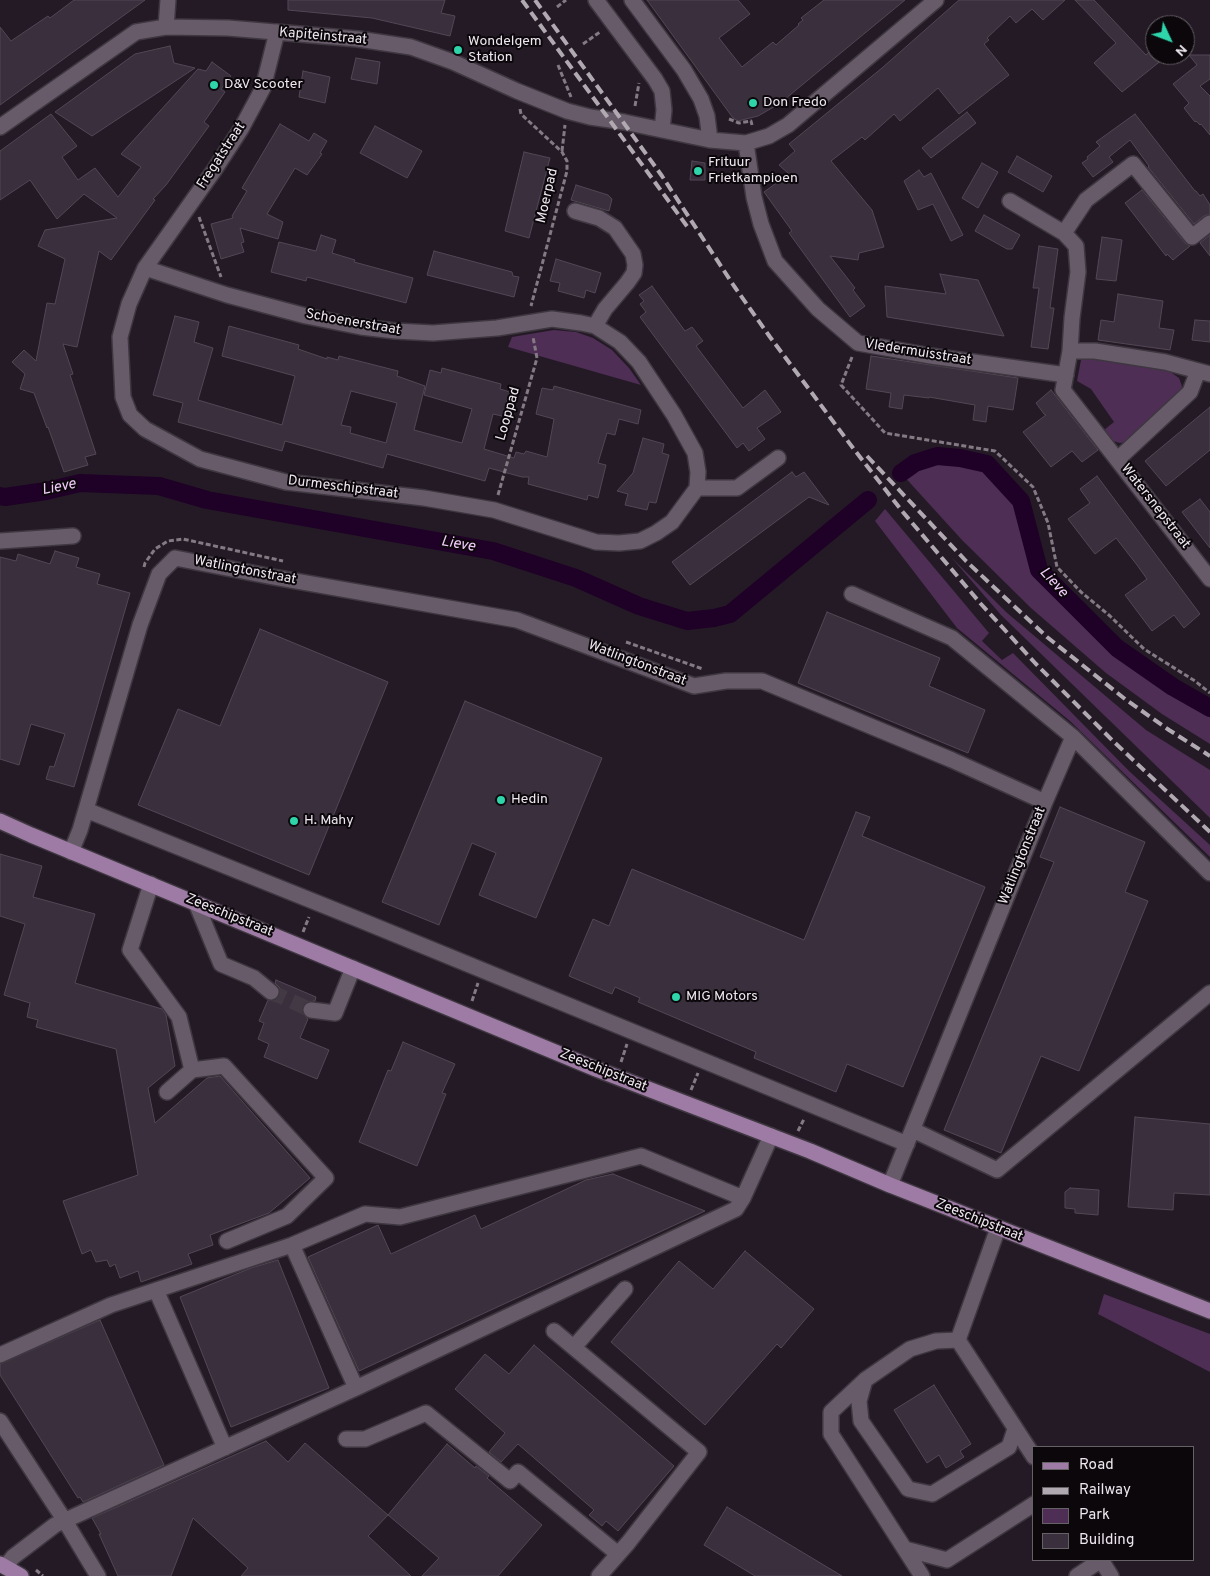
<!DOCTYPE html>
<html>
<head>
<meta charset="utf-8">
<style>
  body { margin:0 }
  #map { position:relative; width:1210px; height:1576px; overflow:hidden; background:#241a26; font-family:Overpass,sans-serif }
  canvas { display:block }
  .legend { position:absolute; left:1032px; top:1446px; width:162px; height:115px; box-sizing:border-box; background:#0b070b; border:1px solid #666166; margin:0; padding:6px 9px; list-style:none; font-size:15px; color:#eee7ef }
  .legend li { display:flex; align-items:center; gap:10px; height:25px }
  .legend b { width:25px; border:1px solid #666166 }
  .north { position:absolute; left:1145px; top:15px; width:50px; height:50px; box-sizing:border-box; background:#0b070b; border:1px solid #666166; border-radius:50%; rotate:133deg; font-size:14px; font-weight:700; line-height:20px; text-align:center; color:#eee7ef }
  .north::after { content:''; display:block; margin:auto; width:18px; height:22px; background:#2ed4aa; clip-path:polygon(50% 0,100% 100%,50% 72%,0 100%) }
</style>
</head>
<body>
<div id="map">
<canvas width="1210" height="1576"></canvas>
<ul class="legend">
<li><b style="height:6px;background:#9d7ba4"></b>Road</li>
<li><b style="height:6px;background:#b1a9b2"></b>Railway</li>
<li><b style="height:14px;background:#4e2e54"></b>Park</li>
<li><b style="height:14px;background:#3a2f3c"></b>Building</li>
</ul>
<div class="north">N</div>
</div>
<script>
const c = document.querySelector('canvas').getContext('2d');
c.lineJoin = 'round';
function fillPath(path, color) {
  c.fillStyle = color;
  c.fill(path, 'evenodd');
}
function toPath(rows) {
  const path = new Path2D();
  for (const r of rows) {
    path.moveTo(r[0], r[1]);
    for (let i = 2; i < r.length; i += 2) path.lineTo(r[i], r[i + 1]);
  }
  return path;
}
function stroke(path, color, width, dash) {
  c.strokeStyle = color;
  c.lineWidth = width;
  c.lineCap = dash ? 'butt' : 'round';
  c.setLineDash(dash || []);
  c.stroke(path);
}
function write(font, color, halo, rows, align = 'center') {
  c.font = font + ' Overpass,sans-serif';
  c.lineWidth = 4;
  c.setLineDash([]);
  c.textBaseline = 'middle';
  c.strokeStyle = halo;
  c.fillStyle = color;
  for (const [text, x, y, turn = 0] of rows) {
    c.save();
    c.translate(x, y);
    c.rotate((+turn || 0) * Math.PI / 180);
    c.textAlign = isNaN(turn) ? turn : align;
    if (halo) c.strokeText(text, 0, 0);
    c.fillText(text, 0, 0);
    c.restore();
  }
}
fillPath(toPath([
  [554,330,576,332,593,338,612,350,629,368,641,385,508,347,512,337],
  [1085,357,1169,371,1179,378,1182,386,1180,396,1126,442,1120,443,1113,441,1104,430,1114,422,1091,389,1077,381,1081,360],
  [937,456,960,458,987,464,1021,501,1039,570,1117,648,1173,687,1210,708,1210,744,1162,714,1106,673,1031,608,962,540,901,473,915,463],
  [885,509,989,633,982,641,1002,660,1013,653,1129,771,1210,845,1210,857,1070,721,957,628,875,521],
  [951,557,1006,612,1146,730,1210,770,1210,818,1001,615],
  [1104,1294,1210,1334,1210,1372,1098,1314]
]), '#4e2e54');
stroke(toPath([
  [901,473,915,463,937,456,960,458,987,464,1021,501,1039,570,1117,648,1173,687,1210,708],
  [0,496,5,497,46,491,80,483,159,486,207,500,493,551,576,578,639,606,687,621,714,618,730,614,868,500]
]), '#1f0026', 18);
const building = toPath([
  [74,0,145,0,0,105,0,27,11,41,48,16,50,18,74,0],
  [288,0,445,0,441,13,455,16,450,36,372,18,288,10,288,0],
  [647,0,738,0,750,14,719,38,742,67,773,42,776,45,799,25,798,24,803,20,801,18,824,0,905,0,779,104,758,116,738,121,733,118,647,0],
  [959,0,1065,0,1043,20,1032,9,1016,23,1010,16,987,38,989,40,984,44,1009,75,959,114,938,88,900,121,894,114,865,140,862,137,831,161,872,210,884,247,859,253,858,260,830,256,855,288,853,290,865,306,850,317,789,233,792,231,764,192,789,174,779,165,795,151,789,144,882,68,959,0],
  [1075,0,1094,0,1146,55,1155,47,1155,55,1168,55,1122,92,1094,63,1116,43,1075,0],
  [170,46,174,63,195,68,92,136,55,112,135,54,170,46],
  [1189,55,1210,55,1210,79,1200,86,1210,96,1210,135,1201,124,1200,125,1196,121,1195,122,1184,108,1189,103,1173,84,1197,65,1189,55],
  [356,58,380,62,377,84,351,79,356,58],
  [212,62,231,76,221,89,225,92,204,122,209,126,166,185,153,199,155,200,111,260,99,251,77,347,63,344,73,374,70,375,96,454,85,457,88,465,64,472,48,427,47,428,34,393,20,389,25,374,12,362,24,350,36,361,47,303,55,304,65,259,38,246,45,230,117,218,84,194,57,219,30,180,0,200,0,151,51,114,77,146,62,157,78,180,95,168,118,197,141,167,121,154,198,69,206,71,212,62],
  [303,71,330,77,325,103,299,97,303,71],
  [967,112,976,123,931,158,922,148,967,112],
  [1135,114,1195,191,1196,191,1200,196,1203,194,1210,205,1210,214,1204,216,1194,224,1148,167,1149,166,1130,140,1109,157,1113,162,1093,177,1082,163,1088,159,1087,157,1100,146,1096,142,1135,114],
  [280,124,309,141,314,133,327,141,320,153,322,154,307,175,295,168,267,214,283,222,278,239,240,228,244,242,241,243,244,252,221,259,211,224,233,218,232,216,247,191,242,188,280,124],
  [375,126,422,151,407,178,360,153,375,126],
  [524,152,550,158,529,238,505,231,524,152],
  [1017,156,1052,176,1043,192,1008,172,1017,156],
  [692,161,705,163,705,180,690,180,692,161],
  [982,163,998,172,978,208,962,198,982,163],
  [919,170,924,177,931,173,963,235,951,241,933,204,918,210,904,181,919,170],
  [576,185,608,195,612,199,609,211,571,200,576,185],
  [1142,190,1185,243,1190,246,1173,260,1167,254,1166,256,1125,203,1142,190],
  [984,215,1020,235,1012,249,1007,249,975,231,984,215],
  [321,235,336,240,332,253,355,260,354,262,413,278,406,303,307,277,306,281,271,272,279,242,316,251,321,235],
  [1210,235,1210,256,1200,243,1210,235],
  [1102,237,1122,240,1116,281,1096,279,1102,237],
  [1039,246,1058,249,1050,308,1054,308,1048,349,1031,347,1039,288,1033,288,1039,246],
  [434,251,512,272,513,276,519,277,514,297,427,275,434,251],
  [556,259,601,273,595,293,586,290,584,298,558,291,560,283,550,281,556,259],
  [940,274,978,280,1004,336,887,317,885,286,946,294,940,274],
  [652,286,685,331,692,327,703,341,696,346,743,408,765,390,781,412,757,428,765,439,749,451,743,443,737,448,640,317,646,312,640,304,644,301,639,295,652,286],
  [1118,294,1163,301,1159,328,1174,330,1170,350,1098,340,1101,320,1114,322,1118,294],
  [175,316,199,322,194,342,213,348,198,400,282,425,295,376,222,356,229,326,299,345,298,349,327,359,327,357,338,360,339,356,398,371,397,376,425,386,414,430,462,443,472,409,424,395,430,370,441,373,442,368,501,384,500,389,510,392,502,416,493,414,484,449,514,458,516,452,524,454,526,451,547,457,554,419,536,414,542,388,553,390,554,386,641,410,638,424,619,419,615,435,607,433,598,463,606,465,598,498,588,495,587,500,528,484,529,477,522,477,489,468,485,481,387,454,383,468,285,441,282,451,178,422,183,403,153,395,175,316],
  [351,391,397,403,386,443,350,433,351,427,341,425,351,391],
  [1195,320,1210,321,1210,342,1192,340,1195,320],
  [871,356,1018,378,1013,410,988,406,986,422,973,420,975,405,929,397,929,398,904,395,902,409,889,407,891,393,866,389,871,356],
  [1051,390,1098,450,1082,462,1072,451,1051,467,1023,432,1046,415,1044,414,1036,403,1051,390],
  [1210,407,1210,450,1166,486,1145,461,1210,407],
  [643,438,664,444,662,453,669,455,656,503,649,502,647,510,625,505,628,494,617,491,633,473,643,438],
  [792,472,796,477,804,472,829,505,809,497,690,585,672,562,792,472],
  [1097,476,1200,614,1184,628,1174,615,1152,631,1125,595,1147,579,1137,565,1116,538,1095,554,1068,519,1090,503,1080,489,1097,476],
  [1200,499,1210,512,1210,548,1182,512,1200,499],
  [55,551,79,558,76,567,100,574,97,584,130,593,74,787,46,779,50,766,54,767,65,734,31,724,19,765,0,759,0,557,16,561,18,554,50,564,55,551],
  [827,612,940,658,929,686,985,710,968,753,798,683,827,612],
  [260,629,388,682,309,875,138,805,178,709,220,726,260,629],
  [465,701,602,758,536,918,479,895,496,853,472,843,439,925,382,902,465,701],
  [1060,807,1145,842,1125,892,1148,901,1079,1071,1041,1056,1001,1153,944,1130,1054,862,1040,857,1060,807],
  [856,812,870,817,862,836,985,887,903,1087,847,1064,836,1092,754,1058,756,1052,638,1002,640,998,615,987,612,994,569,976,593,919,609,926,632,869,804,940,856,812],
  [0,854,42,866,33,897,95,914,75,983,162,1009,166,1015,175,1066,148,1088,155,1123,207,1078,220,1076,310,1178,269,1213,210,1235,213,1245,188,1254,192,1264,141,1282,138,1271,120,1278,115,1264,110,1267,107,1260,96,1262,91,1250,82,1254,63,1201,138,1175,116,1049,36,1027,38,1020,27,1017,30,1003,4,995,25,924,0,916,0,854],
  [276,980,316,997,315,1001,307,1002,302,1008,303,1014,308,1019,300,1038,329,1050,317,1079,264,1057,269,1044,258,1039,264,1023,259,1021,268,1000,275,1001,280,994,280,988,275,983,276,980],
  [403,1042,455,1064,442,1093,446,1094,417,1166,359,1142,388,1070,391,1071,403,1042],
  [1135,1117,1210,1124,1210,1195,1174,1193,1173,1210,1128,1207,1135,1117],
  [613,1174,705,1211,359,1371,308,1257,378,1225,391,1254,475,1215,481,1229,586,1180,613,1174],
  [1070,1188,1099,1190,1098,1215,1075,1213,1075,1209,1065,1208,1065,1192,1070,1188],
  [745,1251,814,1309,781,1348,777,1344,705,1425,611,1342,679,1261,713,1289,745,1251],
  [278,1260,329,1388,231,1427,180,1297,251,1268,278,1260],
  [100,1320,164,1465,83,1502,80,1497,78,1498,0,1375,0,1364,100,1320],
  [534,1345,674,1466,618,1531,606,1521,602,1526,589,1515,594,1510,518,1444,501,1462,489,1452,505,1433,455,1389,485,1354,509,1374,534,1345],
  [934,1385,971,1444,960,1451,964,1457,946,1468,939,1455,927,1463,894,1410,934,1385],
  [266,1441,288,1462,305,1443,388,1515,368,1536,411,1576,241,1576,248,1568,193,1518,171,1576,118,1576,99,1534,101,1534,92,1518,266,1441],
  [447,1444,475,1468,476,1466,489,1476,487,1478,542,1525,498,1576,422,1576,439,1558,388,1515,447,1444],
  [727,1507,842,1576,755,1576,704,1545,727,1507]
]);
fillPath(building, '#3a2f3c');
stroke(building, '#534755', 1);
stroke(toPath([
  [271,992,311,1010]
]), '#423944', 15, [15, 8]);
const minor = toPath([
  [596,0,655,79,662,91,664,110,662,130],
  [632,0,684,70,701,99,707,116,710,140],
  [166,27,168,0],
  [0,127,136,32,166,27,228,28,358,39,411,47,453,62,517,91,567,111,590,117,624,122,710,140,746,143,769,136,788,125,936,0],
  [746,143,754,197,761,224,775,261,818,309,858,343,931,356,1066,375],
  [1010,201,1064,233,1076,246,1078,272,1072,318,1070,351,1063,390,1210,579],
  [575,211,599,218,615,228,633,254,635,265,634,273,627,283,605,309,595,326],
  [1064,233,1086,200,1133,164,1192,237,1210,223],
  [145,268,227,295,306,316,361,327,395,331,433,333,497,328,552,319,581,323,595,326,620,342,639,362,674,415,695,453,698,472,697,488,672,522,656,533,640,541,619,543,596,542,494,510,424,498,286,482,200,459,145,429,130,415,123,397,120,337,129,304,145,268,215,169,241,129,263,88,277,32],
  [1070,351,1095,351,1165,362,1210,374],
  [1118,459,1190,392,1198,371],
  [697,488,737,488,778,458],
  [0,541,73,536],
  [852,594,952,638,1073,737,1045,802,890,1185],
  [1073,737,1210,873],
  [86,810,360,920,907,1144],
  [71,852,80,830,140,625,159,574,175,558,273,577,517,620,694,686,726,681,762,681,952,760,1045,802],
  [151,884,130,950,179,1017,192,1070,224,1066,326,1178,287,1216,227,1241],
  [196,903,221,964,254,978,271,992],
  [311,1010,335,1013,353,968],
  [167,1092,192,1070],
  [913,1130,997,1170,1210,993],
  [743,1198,641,1156,400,1217,365,1214,292,1245,356,1388,736,1209,743,1198,771,1136],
  [998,1228,958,1340,1034,1457],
  [156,1290,225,1448],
  [554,1331,699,1452,628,1543,599,1576],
  [958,1340,936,1341,910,1349,865,1380,859,1401,861,1421,908,1489,932,1494,1009,1447,1015,1429],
  [574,1347,625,1289],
  [0,1355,111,1305,292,1245],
  [864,1381,831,1412,831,1434,922,1576],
  [0,1421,65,1521,98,1576],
  [346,1439,365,1439,426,1413,510,1481,518,1472,618,1554],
  [905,1549,947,1560,1034,1504],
  [6,1566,13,1557,55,1525,356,1388],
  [1077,1576,1101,1560,1111,1576]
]);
const major = toPath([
  [0,821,31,835,596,1069,810,1151,890,1185,1210,1311],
  [0,1564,21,1576]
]);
stroke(minor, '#3e3740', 18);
stroke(major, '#3e3740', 18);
stroke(toPath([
  [557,7,566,0],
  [583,44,600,32],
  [558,65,571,97],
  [635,106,639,83],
  [520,109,521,114,562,152,567,161,567,171,531,306],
  [729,119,739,123,751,121,752,125],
  [562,151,565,125],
  [723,159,735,162],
  [199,217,221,277],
  [852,357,841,385,885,433,995,451,1033,487,1048,523,1057,567,1081,592,1110,616,1144,649,1195,681,1210,693],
  [498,495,537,358,533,337],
  [144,567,145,563,155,549,168,541,183,539,283,561],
  [626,642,703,669],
  [303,932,309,917],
  [472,1001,478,983],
  [621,1062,627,1044],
  [691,1090,698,1073],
  [798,1131,804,1119],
  [36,1570,43,1576]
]), '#837a84', 3, [5, 2.5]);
stroke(minor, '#675b6a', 15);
stroke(major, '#9d7ba4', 15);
stroke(toPath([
  [522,0,689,229],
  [535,0,662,176,734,286,770,337,853,448,902,511,981,604,1036,664,1114,742,1210,832],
  [867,456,966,561,1047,637,1125,699,1169,730,1210,756]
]), '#b1a9b2', 4, [10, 5]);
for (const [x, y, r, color] of [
  [458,50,5,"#2ed4aa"],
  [214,85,5,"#2ed4aa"],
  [753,103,5,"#2ed4aa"],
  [698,171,5,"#2ed4aa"],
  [501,800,5,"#2ed4aa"],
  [294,821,5,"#2ed4aa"],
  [676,997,5,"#2ed4aa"]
]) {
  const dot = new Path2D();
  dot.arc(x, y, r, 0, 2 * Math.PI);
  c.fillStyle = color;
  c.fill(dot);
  stroke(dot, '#0b070b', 2);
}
write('14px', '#eee7ef', '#0b070b', [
  ["Kapiteinstraat",323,37,5],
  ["Fregatstraat",222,156,-57],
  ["Moerpad",548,196,-77],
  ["Schoenerstraat",353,323,10],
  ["Vledermuisstraat",918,353,9],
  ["Looppad",509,414,-74],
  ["Durmeschipstraat",343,488,7],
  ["Watersnepstraat",1155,507,52],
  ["Watlingtonstraat",245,571,11],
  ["Watlingtonstraat",637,664,21],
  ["Watlingtonstraat",1023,856,-68],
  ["Zeeschipstraat",229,916,22],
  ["Zeeschipstraat",603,1071,22],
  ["Zeeschipstraat",979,1221,22]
]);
write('14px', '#eee7ef', '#0b070b', [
  ["Wondelgem",468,42],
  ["Station",468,58],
  ["D&V Scooter",224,85],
  ["Don Fredo",763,103],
  ["Frituur",708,163],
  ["Frietkampioen",708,179],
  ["Hedin",511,800],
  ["H. Mahy",304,821],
  ["MIG Motors",686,997]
], 'left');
write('italic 15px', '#f1ccf9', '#0b070b', [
  ["Lieve",59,488,-11],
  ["Lieve",458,545,10],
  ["Lieve",1053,583,48]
]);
</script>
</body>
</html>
